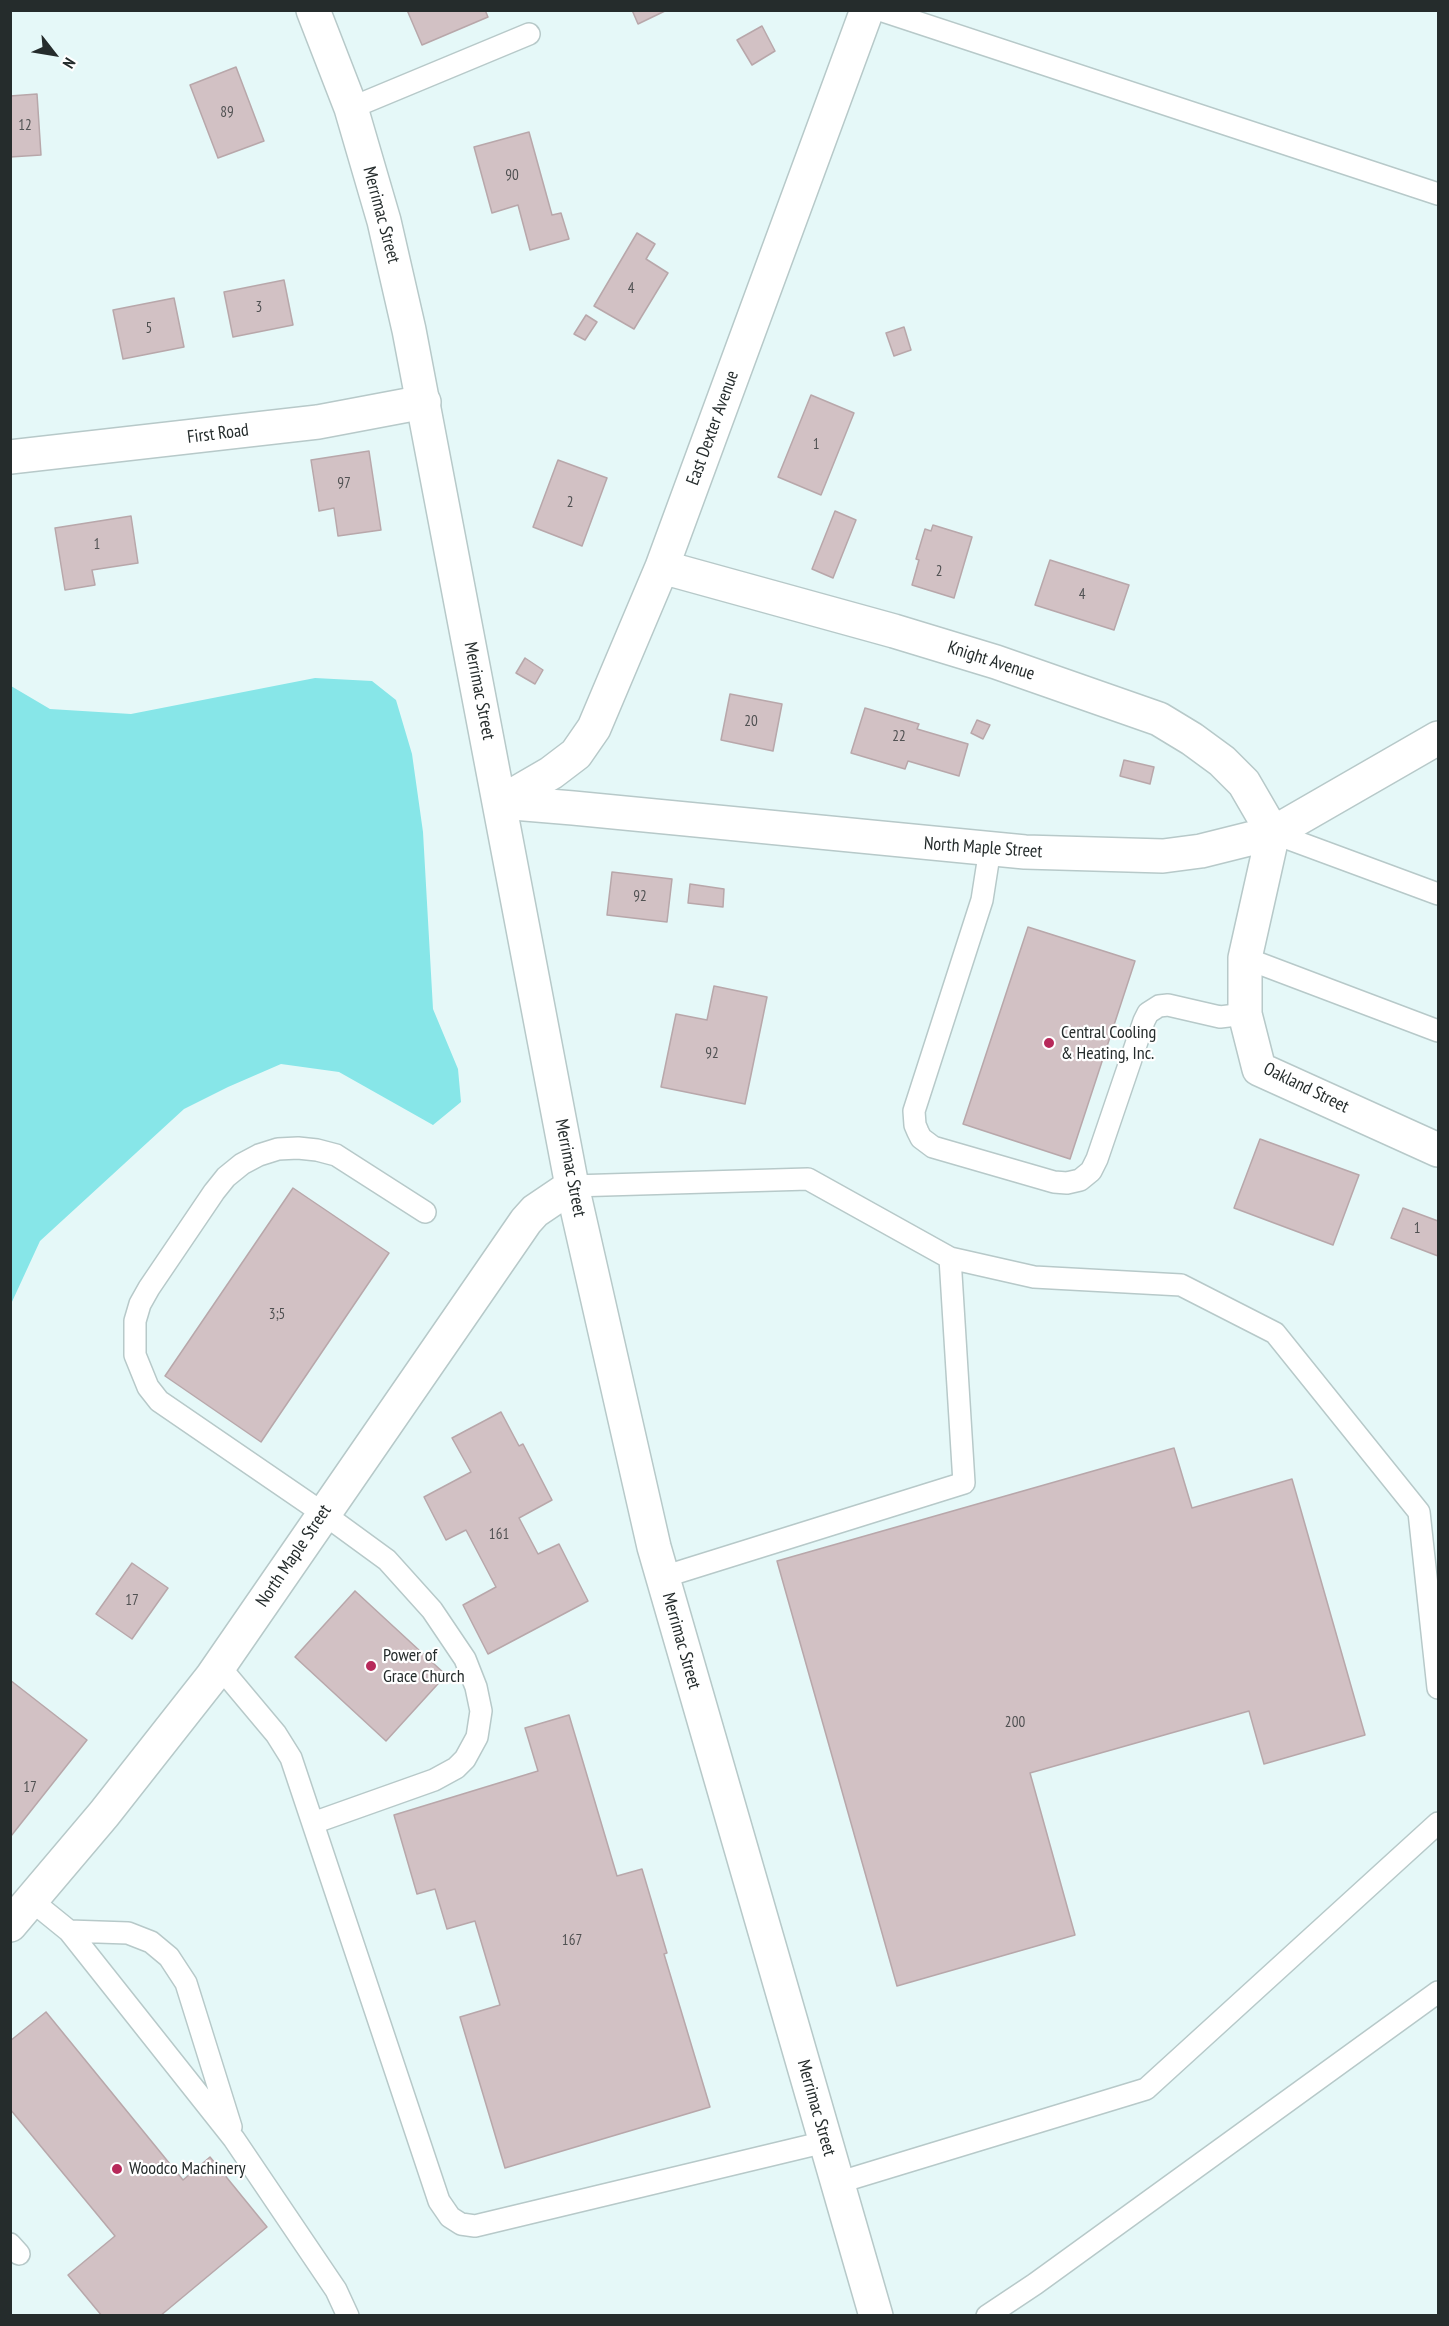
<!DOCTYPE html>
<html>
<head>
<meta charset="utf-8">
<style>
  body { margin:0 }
  #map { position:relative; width:1449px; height:2326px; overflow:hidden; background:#e5f8f8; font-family:"PT Sans Narrow",sans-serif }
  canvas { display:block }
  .frame { position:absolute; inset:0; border:12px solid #252c2c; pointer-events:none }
  .north { position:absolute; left:24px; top:24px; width:60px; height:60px; -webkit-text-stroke:4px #fff; paint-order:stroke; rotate:121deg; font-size:16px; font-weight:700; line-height:24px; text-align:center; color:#252c2c }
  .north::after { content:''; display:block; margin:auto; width:21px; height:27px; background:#252c2c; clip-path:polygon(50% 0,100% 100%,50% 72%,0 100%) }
</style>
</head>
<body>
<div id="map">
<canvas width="1449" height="2326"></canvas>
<div class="frame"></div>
<div class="north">N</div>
</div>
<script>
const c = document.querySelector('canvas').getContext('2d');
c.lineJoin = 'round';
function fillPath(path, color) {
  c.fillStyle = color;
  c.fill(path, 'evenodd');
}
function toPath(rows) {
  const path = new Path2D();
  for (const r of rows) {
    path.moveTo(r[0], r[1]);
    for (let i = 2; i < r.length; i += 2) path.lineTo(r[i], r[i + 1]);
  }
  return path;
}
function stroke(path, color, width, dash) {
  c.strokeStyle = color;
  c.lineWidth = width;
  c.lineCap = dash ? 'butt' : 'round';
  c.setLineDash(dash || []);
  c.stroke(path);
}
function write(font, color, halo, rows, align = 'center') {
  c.font = font + ' "PT Sans Narrow",sans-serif';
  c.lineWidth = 4.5;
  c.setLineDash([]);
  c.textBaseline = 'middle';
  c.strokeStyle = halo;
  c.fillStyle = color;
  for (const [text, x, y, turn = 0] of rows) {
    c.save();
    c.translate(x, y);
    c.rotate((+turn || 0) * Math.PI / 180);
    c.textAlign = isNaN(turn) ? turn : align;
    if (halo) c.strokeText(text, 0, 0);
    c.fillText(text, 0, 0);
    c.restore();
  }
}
fillPath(toPath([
  [315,678,372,681,396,700,412,754,423,832,433,1009,458,1069,461,1102,433,1125,339,1072,281,1064,228,1087,184,1109,40,1241,11,1304,11,686,50,709,131,714]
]), '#87e6e8');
const building = toPath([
  [407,10,485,10,488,17,422,45,407,10],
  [632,10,667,10,638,24,632,10],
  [762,26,775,51,752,65,737,40,762,26],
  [236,67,264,141,218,158,190,85,236,67],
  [37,94,41,155,10,157,10,96,37,94],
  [529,132,552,215,561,213,569,239,530,250,518,205,492,213,474,147,529,132],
  [637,233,655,244,646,259,668,273,634,329,594,306,637,233],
  [284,280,293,325,233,337,224,292,284,280],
  [174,298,184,347,123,359,113,310,174,298],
  [586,315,597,322,585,340,574,334,586,315],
  [904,327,911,350,894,356,886,333,904,327],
  [811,395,854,413,821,495,778,477,811,395],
  [369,451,381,530,338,536,334,508,319,511,311,460,369,451],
  [558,460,607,478,582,546,533,527,558,460],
  [835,511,856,520,833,578,812,569,835,511],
  [131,516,138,563,92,570,95,585,65,590,55,528,131,516],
  [933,525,972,537,954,598,912,585,919,560,916,559,925,529,931,531,933,525],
  [1050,560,1129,585,1114,630,1035,605,1050,560],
  [525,658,543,670,535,684,516,673,525,658],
  [730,694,782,704,773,751,721,740,730,694],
  [865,708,919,724,917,729,968,744,959,776,908,761,905,769,851,753,865,708],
  [977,720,990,725,983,739,971,733,977,720],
  [1124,760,1154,767,1150,784,1120,776,1124,760],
  [612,872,672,879,667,922,607,915,612,872],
  [690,884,724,889,723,907,688,903,690,884],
  [1028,927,1135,961,1070,1159,963,1124,1028,927],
  [714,986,767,997,745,1104,661,1087,676,1014,707,1020,714,986],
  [1260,1139,1359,1175,1333,1245,1234,1208,1260,1139],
  [293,1188,389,1253,261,1442,165,1376,293,1188],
  [1403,1208,1438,1221,1438,1256,1391,1238,1403,1208],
  [501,1412,519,1446,523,1444,552,1500,519,1518,538,1554,559,1544,588,1601,488,1654,463,1605,496,1587,466,1530,446,1540,424,1497,471,1472,452,1438,501,1412],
  [1174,1448,1192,1508,1292,1479,1365,1735,1264,1764,1249,1711,1030,1773,1075,1935,897,1986,777,1561,1174,1448],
  [132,1563,168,1588,132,1639,96,1614,132,1563],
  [355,1591,446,1675,386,1741,295,1657,355,1591],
  [10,1680,87,1740,11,1836,10,1836,10,1680],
  [569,1715,617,1876,642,1869,667,1953,664,1954,710,2107,505,2168,460,2017,500,2005,475,1921,447,1929,435,1889,417,1894,394,1815,538,1771,525,1728,569,1715],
  [46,2012,183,2180,210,2157,267,2227,160,2316,102,2316,68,2275,115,2236,10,2109,10,2041,46,2012]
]);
fillPath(building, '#d2c1c4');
stroke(building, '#b8a7aa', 1.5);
const service = toPath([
  [880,10,1438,194],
  [351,108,529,34],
  [1273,833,1438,894],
  [990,849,982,900,914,1111,915,1125,918,1132,921,1138,933,1147,1054,1182,1067,1183,1080,1180,1091,1171,1097,1159,1144,1021,1148,1013,1159,1006,1168,1005,1220,1017,1245,1014],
  [1245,958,1438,1031],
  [572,1186,808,1179,950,1258,964,1483,663,1577],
  [950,1258,1034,1277,1181,1285,1275,1333,1419,1512,1438,1688],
  [219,1666,276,1734,291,1758,439,2201,450,2217,461,2224,475,2226,825,2142],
  [313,1823,434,1780,456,1768,465,1759,477,1737,481,1711,476,1687,465,1659,432,1610,387,1560,324,1514,159,1401,148,1387,135,1355,135,1321,140,1304,149,1288,214,1192,226,1177,242,1164,259,1155,278,1149,298,1148,317,1150,336,1155,425,1212],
  [32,1901,69,1931,234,2139,336,2290,348,2316],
  [69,1931,128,1933,151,1942,169,1957,186,1983,231,2127],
  [837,2183,1146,2089,1438,1823],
  [10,2244,19,2254],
  [987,2316,1035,2284,1438,1992]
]);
const minor = toPath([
  [10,457,318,422,424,402],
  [662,567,894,631,996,662,1159,719,1192,739,1222,761,1244,783,1273,833,1245,958,1245,1014,1259,1069,1438,1150],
  [501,802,573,808,1025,852,1163,856,1201,851,1273,833,1438,738],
  [501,802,551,773,576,754,594,728,662,567,867,10],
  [10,1925,104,1814,211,1678,526,1221,535,1211,572,1186]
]);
const secondary = toPath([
  [313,10,351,108,384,221,409,330,572,1186,654,1547,876,2316]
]);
stroke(service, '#b7c9c9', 24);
stroke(minor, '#b7c9c9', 36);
stroke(secondary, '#b7c9c9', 36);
stroke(service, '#fff', 21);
stroke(minor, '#fff', 33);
stroke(secondary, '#fff', 33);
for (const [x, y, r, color] of [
  [1049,1043,6,"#b7295a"],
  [371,1666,6,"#b7295a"],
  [117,2169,6,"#b7295a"]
]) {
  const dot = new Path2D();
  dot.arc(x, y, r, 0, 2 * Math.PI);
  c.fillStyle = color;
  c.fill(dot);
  stroke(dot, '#fff', 2);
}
write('15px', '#505152', null, [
  ["89",227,113],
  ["12",25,126],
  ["90",512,176],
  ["4",631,289],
  ["3",259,308],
  ["5",149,329],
  ["1",816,445],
  ["97",344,484],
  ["2",570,503],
  ["1",97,545],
  ["2",939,572],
  ["4",1082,595],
  ["20",751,722],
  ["22",899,737],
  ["92",640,897],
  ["92",712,1054],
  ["1",1417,1229],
  ["3;5",277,1315],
  ["161",499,1535],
  ["17",132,1601],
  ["200",1015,1723],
  ["17",30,1788],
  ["167",572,1941]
]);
write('18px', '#252c2c', '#fff', [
  ["Merrimac Street",381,215,75],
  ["East Dexter Avenue",713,428,-70],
  ["First Road",218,434,-7],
  ["Knight Avenue",991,661,18],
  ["Merrimac Street",479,691,79],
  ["North Maple Street",983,848,4],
  ["Oakland Street",1306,1088,26],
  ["Merrimac Street",570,1168,79],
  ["North Maple Street",294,1556,-56],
  ["Merrimac Street",681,1641,74],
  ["Merrimac Street",816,2108,74]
]);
write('18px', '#252c2c', '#fff', [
  ["Central Cooling",1061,1033],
  ["& Heating, Inc.",1061,1054],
  ["Power of",383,1656],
  ["Grace Church",383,1677],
  ["Woodco Machinery",129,2169]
], 'left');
</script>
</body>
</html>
